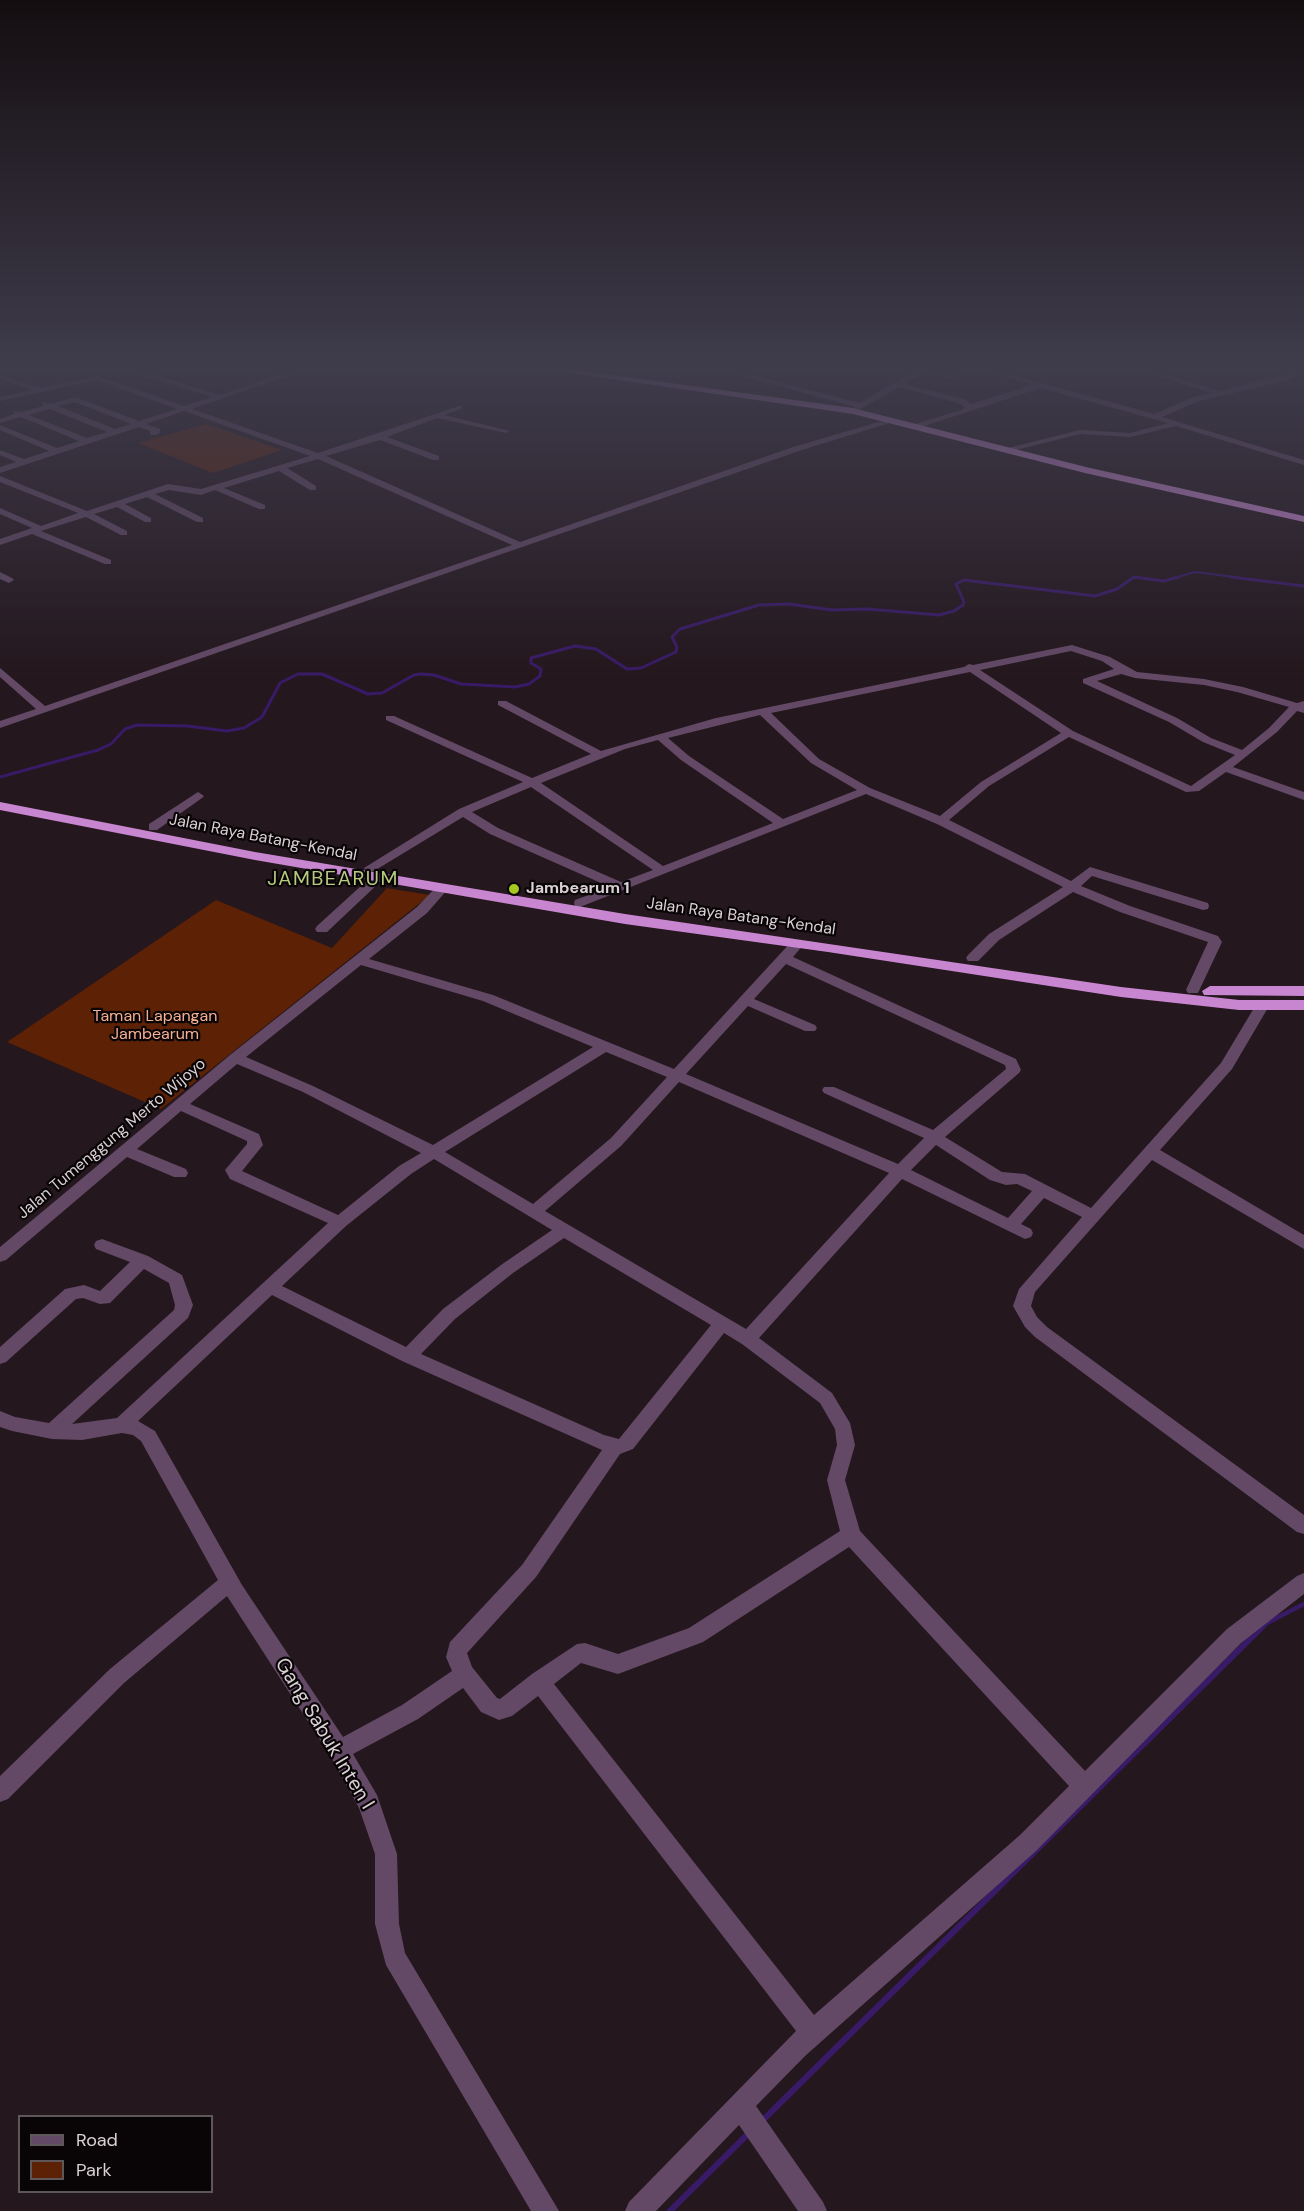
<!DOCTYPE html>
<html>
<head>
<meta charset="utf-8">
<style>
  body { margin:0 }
  #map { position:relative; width:1304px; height:2211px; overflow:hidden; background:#24171d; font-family:"DM Sans",sans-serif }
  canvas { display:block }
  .legend { position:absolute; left:18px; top:2115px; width:195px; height:78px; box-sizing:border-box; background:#090507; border:2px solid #5d5759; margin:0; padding:8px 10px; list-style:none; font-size:18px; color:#dad1d5 }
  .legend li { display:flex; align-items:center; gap:12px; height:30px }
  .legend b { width:30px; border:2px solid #5d5759 }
</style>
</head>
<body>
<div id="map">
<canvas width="1304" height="2211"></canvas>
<ul class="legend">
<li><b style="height:8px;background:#634966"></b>Road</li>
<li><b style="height:16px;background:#5d2105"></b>Park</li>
</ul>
</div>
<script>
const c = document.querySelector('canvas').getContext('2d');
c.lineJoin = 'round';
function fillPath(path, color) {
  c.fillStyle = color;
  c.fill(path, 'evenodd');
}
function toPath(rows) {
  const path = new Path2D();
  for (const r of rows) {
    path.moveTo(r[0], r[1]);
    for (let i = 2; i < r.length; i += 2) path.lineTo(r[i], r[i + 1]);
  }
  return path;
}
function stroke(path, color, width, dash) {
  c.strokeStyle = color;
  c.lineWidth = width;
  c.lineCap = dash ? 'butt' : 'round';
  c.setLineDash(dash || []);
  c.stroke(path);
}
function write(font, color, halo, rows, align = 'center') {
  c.font = font + ' "DM Sans",sans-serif';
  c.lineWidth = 4.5;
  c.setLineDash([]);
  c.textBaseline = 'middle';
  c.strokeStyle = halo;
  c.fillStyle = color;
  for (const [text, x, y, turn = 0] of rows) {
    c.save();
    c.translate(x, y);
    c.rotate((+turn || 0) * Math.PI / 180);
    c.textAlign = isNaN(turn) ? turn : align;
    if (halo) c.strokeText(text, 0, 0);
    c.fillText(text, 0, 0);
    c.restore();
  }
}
fillPath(toPath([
  [206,424,282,450,213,473,138,443],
  [387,888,430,895,161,1109,7,1042,216,900,332,948]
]), '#5d2105');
stroke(toPath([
  [1132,578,1142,578],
  [1174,578,1195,572,1242,578]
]), '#391a67', 2);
stroke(toPath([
  [1231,577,1304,586],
  [0,777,98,750,111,744,125,729,137,725,187,726,227,731,244,728,262,717,280,683,298,674,322,674,368,694,382,693,414,675,421,674,434,675,461,684,515,687,529,684,540,676,541,669,531,663,531,658,575,646,596,649,627,669,641,668,676,652,677,647,672,637,680,629,759,605,789,604,832,610,867,609,939,615,954,611,963,605,964,602,956,584,964,580,1095,596,1117,589,1134,577,1164,581,1179,577]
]), '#391a67', 3);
stroke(toPath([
  [1255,1635,1267,1623,1304,1604]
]), '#391a67', 4.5);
stroke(toPath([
  [761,2122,1256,1633],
  [670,2211,749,2133]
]), '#391a67', 6);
fillPath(toPath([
  [130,371,142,371,220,395,289,371,301,371,192,409,318,453,462,405,462,409,444,415,510,431,506,433,437,418,387,437,439,456,439,460,433,460,380,440,326,456,520,542,793,447,892,418,899,420,799,451,0,728,0,721,36,709,0,677,0,668,45,706,512,545,318,459,287,468,316,486,316,490,310,490,279,471,224,488,265,505,265,509,259,509,215,490,201,495,169,490,155,494,203,518,203,522,197,522,147,497,125,504,151,518,151,522,145,522,117,507,94,514,127,531,127,535,121,535,86,517,41,531,111,560,111,564,105,564,32,534,0,545,0,539,32,528,0,514,0,508,41,526,78,513,0,482,0,476,87,511,168,484,201,489,310,456,184,411,146,424,160,429,160,433,156,435,150,435,150,431,139,427,0,473,0,467,16,462,0,455,0,450,24,459,49,451,0,430,0,425,57,448,79,441,21,417,0,423,0,419,14,414,14,411,22,412,43,406,42,402,51,404,75,397,139,421,177,409,97,380,0,401,0,397,33,390,0,379,0,375,41,388,97,376,184,406,212,397,130,371],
  [75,402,131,424,115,429,58,406,75,402],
  [50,409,107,432,87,438,29,415,50,409],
  [724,371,737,371,860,403,914,371,957,374,954,378,922,373,904,384,964,399,971,404,1032,385,986,371,999,371,1154,414,1193,397,1211,393,1143,371,1155,371,1220,391,1296,371,1304,371,1289,380,1199,401,1162,417,1304,460,1304,465,1176,426,1130,437,1080,434,1008,452,1008,448,1080,430,1130,433,1168,423,1041,388,918,428,914,426,915,424,962,410,965,407,958,403,899,387,853,413,849,411,855,407,724,371],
  [0,572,12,578,14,580,9,583,0,579,0,572],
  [1072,645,1110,657,1137,672,1204,679,1243,687,1297,703,1304,701,1304,713,1297,711,1277,732,1233,767,1304,792,1304,800,1226,772,1199,791,1186,792,1069,737,989,786,949,820,1071,881,1090,867,1208,903,1209,906,1208,909,1203,910,1092,876,1081,886,1130,906,1218,936,1222,942,1198,993,1188,993,1186,990,1208,942,1120,912,1073,892,999,940,978,961,968,961,966,958,968,955,989,934,1063,887,937,824,866,794,580,907,575,906,574,903,575,900,610,887,490,834,463,817,374,871,366,871,364,868,459,809,523,782,386,720,386,716,394,716,532,778,591,754,498,705,498,701,506,701,601,751,716,718,964,667,969,664,973,665,1072,645],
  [1071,651,1102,661,1114,669,1083,679,1083,683,1169,722,1203,742,1235,755,1191,786,1073,731,980,670,1071,651],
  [970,672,1061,733,981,782,940,816,870,788,819,759,771,713,970,672],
  [1121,674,1135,678,1204,685,1237,692,1289,707,1269,728,1242,750,1211,738,1177,718,1097,681,1121,674],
  [760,715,811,763,857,790,783,819,689,756,668,738,760,715],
  [658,740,681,760,773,823,663,866,541,783,625,749,658,740],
  [531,787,653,870,621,882,498,828,472,812,531,787],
  [198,792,204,796,202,798,157,830,149,830,149,824,198,792],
  [377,874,381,875,383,878,381,881,327,932,317,932,315,929,317,926,373,875,377,874],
  [442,885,448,889,427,913,369,959,493,995,674,1069,792,941,802,941,804,944,793,957,1016,1059,1021,1070,1019,1073,945,1137,1002,1172,1025,1174,1091,1208,1221,1063,1257,1003,1267,1003,1269,1006,1232,1069,1160,1150,1304,1235,1304,1249,1152,1160,1035,1292,1031,1306,1037,1317,1047,1327,1304,1515,1304,1534,1297,1532,1035,1337,1025,1327,1013,1306,1019,1289,1082,1217,1044,1198,1021,1224,1031,1229,1033,1233,1031,1237,1025,1239,902,1179,759,1338,832,1393,850,1423,855,1445,845,1480,860,1531,1085,1771,1227,1629,1297,1576,1304,1573,1304,1594,1241,1643,1036,1851,805,2056,756,2106,823,2202,827,2211,798,2211,739,2125,656,2211,625,2211,629,2202,796,2031,538,1696,512,1716,499,1720,481,1712,463,1688,418,1719,353,1754,377,1795,397,1854,399,1924,405,1953,559,2211,531,2211,386,1965,375,1924,375,1854,359,1808,331,1757,227,1596,124,1683,8,1799,0,1802,0,1776,110,1669,218,1580,141,1441,133,1435,122,1433,82,1440,52,1439,12,1431,0,1427,0,1411,15,1417,49,1423,174,1310,175,1305,169,1283,144,1269,110,1303,100,1304,83,1298,76,1299,6,1362,0,1364,0,1347,65,1289,84,1285,100,1291,130,1262,96,1249,94,1245,96,1241,102,1239,148,1256,182,1275,193,1305,188,1318,72,1424,117,1418,328,1223,230,1179,225,1170,247,1144,247,1141,181,1111,137,1149,186,1169,188,1173,186,1177,174,1177,127,1157,6,1260,0,1262,0,1247,230,1055,417,907,437,886,442,885],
  [786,964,1005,1065,1006,1069,933,1130,834,1087,824,1087,822,1090,824,1093,924,1138,898,1164,686,1074,748,1006,805,1031,815,1031,817,1028,815,1025,754,999,786,964],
  [361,965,483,1001,593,1047,433,1145,313,1086,246,1057,361,965],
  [606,1052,667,1077,611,1138,533,1204,445,1152,606,1052],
  [237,1064,303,1092,421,1153,399,1166,338,1215,242,1171,263,1145,259,1134,190,1104,237,1064],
  [679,1082,889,1173,746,1329,545,1211,621,1146,679,1082],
  [936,1145,990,1180,1006,1185,1017,1184,1032,1191,1008,1218,911,1170,936,1145],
  [434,1159,552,1230,501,1265,443,1309,406,1347,282,1286,346,1226,411,1174,434,1159],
  [564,1238,711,1325,619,1439,604,1435,421,1354,455,1319,513,1273,564,1238],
  [272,1295,402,1361,602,1450,522,1565,450,1642,446,1657,452,1671,402,1705,343,1737,242,1585,155,1431,138,1421,272,1295],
  [724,1333,742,1344,820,1403,835,1429,837,1445,827,1480,840,1531,689,1628,618,1654,585,1643,577,1644,532,1674,500,1699,497,1698,472,1667,467,1653,536,1577,620,1454,633,1449,724,1333],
  [849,1547,1069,1786,1020,1835,814,2015,554,1684,581,1663,618,1674,703,1642,849,1547]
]), '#634966');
fillPath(toPath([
  [557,371,584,371,853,408,1086,467,1304,516,1304,522,1085,473,853,414,557,371],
  [0,802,255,852,625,914,1121,987,1239,1000,1304,1000,1304,1010,1239,1010,1121,997,828,952,625,924,255,860,0,810,0,802],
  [1210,986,1304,986,1304,996,1204,995,1202,991,1210,986]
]), '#c886d0');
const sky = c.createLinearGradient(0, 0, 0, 681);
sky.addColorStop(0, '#140d10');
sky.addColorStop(0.54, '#3f3c4c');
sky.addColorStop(1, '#3f3c4c00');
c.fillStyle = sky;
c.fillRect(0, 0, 1304, 681);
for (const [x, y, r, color] of [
  [514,889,6,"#a7c81f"]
]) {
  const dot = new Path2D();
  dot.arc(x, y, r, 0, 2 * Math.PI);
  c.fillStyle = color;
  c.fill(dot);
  stroke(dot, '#090507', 2);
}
write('16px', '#dad1d5', '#090507', [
  ["Jalan Raya Batang-Kendal",263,838,11],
  ["Jalan Raya Batang-Kendal",741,917,8],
  ["Jalan Tumenggung Merto Wijoyo",112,1139,-40]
]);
write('bold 16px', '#dad1d5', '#090507', [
  ["Jambearum 1",526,889]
], 'left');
write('16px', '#f7af92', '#090507', [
  ["Taman Lapangan",155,1017],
  ["Jambearum",155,1035]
]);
c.letterSpacing = '1.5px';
write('20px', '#b6ca80', '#090507', [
  ["JAMBEARUM",333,880]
]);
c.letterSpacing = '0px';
write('20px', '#dad1d5', '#090507', [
  ["Gang Sabuk Inten I",324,1734,59]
]);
</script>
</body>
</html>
